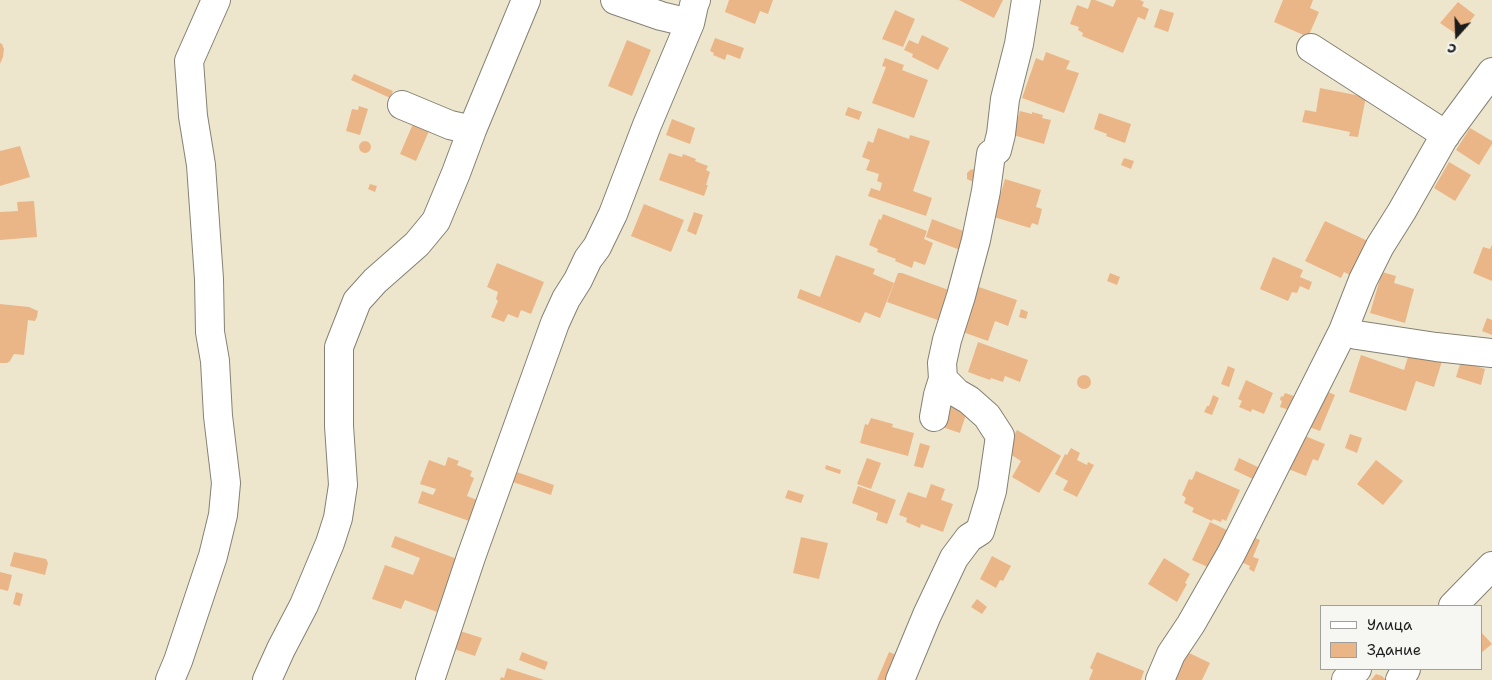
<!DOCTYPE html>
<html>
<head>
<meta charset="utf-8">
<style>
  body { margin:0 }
  #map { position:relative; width:1492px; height:680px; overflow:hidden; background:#ede6cd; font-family:"Shantell Sans",sans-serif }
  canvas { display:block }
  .legend { position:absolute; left:1320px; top:605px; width:162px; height:65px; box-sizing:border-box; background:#f6f6f2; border:1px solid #9f9f9c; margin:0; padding:6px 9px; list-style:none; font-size:15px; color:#1c1c1c }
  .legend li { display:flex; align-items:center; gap:10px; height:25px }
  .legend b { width:25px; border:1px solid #9f9f9c }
  .north { position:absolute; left:1432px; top:10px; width:50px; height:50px; -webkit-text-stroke:4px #f6f6f2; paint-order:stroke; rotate:200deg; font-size:14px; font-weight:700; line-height:20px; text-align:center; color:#1c1c1c }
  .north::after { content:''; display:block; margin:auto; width:18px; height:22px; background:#1c1c1c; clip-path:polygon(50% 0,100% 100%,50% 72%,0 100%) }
</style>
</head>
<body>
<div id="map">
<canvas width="1492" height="680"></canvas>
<ul class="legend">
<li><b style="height:6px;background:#fff"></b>Улица</li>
<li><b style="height:14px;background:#ebb687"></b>Здание</li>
</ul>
<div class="north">С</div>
</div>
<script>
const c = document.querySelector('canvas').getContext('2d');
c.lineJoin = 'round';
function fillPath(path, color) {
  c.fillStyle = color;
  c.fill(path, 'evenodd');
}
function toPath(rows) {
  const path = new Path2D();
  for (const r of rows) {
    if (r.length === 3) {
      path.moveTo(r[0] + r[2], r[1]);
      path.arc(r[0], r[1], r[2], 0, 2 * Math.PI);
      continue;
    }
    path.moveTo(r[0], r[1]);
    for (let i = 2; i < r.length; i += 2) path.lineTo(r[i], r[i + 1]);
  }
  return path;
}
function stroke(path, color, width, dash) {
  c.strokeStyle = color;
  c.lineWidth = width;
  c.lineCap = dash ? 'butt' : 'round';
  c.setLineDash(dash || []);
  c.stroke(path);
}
fillPath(toPath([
  [729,0,773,0,768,14,760,11,755,24,725,12],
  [959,0,1003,0,994,18],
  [1091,0,1095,0,1113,7,1116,0,1140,0,1144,2,1142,6,1149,9,1145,20,1138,17,1123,53,1082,36,1083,33,1078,30,1079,27,1070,24,1077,5,1088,9],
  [1283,0,1313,0,1310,8,1319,12,1308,37,1274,22],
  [1458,2,1475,15,1459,36,1440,23],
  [1160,9,1174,13,1168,32,1154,27],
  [895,10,915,19,903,47,882,39],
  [922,35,949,48,938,70,912,57,913,54,904,50,909,40,918,44],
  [715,38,744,48,740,59,727,54,725,60,713,55,714,53,710,51],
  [627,40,651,50,632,96,608,86],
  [0,43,2,44,4,49,3,57,0,64],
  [1046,52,1070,61,1066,69,1079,73,1064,113,1022,98,1036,58,1043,61],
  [885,58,904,65,902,70,928,80,914,118,872,103,886,67,882,66],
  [354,74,393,91,390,98,351,80],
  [1320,88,1366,97,1358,137,1349,136,1350,132,1302,122,1305,110,1316,112],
  [359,106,368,109,360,135,346,131,352,109,358,110],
  [848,107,862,112,859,120,845,115],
  [1020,111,1032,114,1032,112,1043,115,1042,118,1051,120,1044,144,1013,135],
  [1099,113,1131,124,1125,143,1106,136,1107,134,1094,129],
  [672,119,695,128,690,144,666,135],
  [413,124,429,131,416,161,400,154],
  [878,128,909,139,910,135,930,141,913,191,932,198,926,216,868,196,871,188,880,191,882,183,877,181,879,174,866,170,870,160,862,157,868,141,873,143],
  [1470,128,1492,141,1492,144,1479,165,1456,150],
  [365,147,6],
  [20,146,30,177,0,186,0,151],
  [669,153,682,157,683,154,696,159,695,161,708,166,706,170,710,172,706,185,708,185,704,196,659,180],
  [1124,158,1134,161,1131,169,1121,165],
  [1449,162,1471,175,1455,201,1434,188],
  [974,169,976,170,975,182,971,181,967,179,967,173,970,170],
  [1005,179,1041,190,1036,207,1042,209,1038,225,1032,223,1030,228,994,217],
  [370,184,377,186,375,192,368,189],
  [34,201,37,237,0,240,0,212,18,211,17,202],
  [644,204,684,220,671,252,631,236],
  [694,212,703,215,696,235,687,231],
  [883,214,927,231,924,239,933,243,925,265,914,261,912,268,895,261,896,259,877,252,878,249,869,245,879,219,881,220],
  [932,219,966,232,960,250,926,237],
  [1325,221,1370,242,1354,277,1344,272,1341,278,1305,261],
  [1492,245,1492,281,1473,273,1483,247,1490,249],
  [836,255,875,269,873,274,894,283,880,318,865,312,860,323,797,298,800,289,820,297],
  [1273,257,1303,270,1300,277,1312,282,1309,290,1300,286,1297,293,1292,292,1288,301,1260,289],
  [497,263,544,282,531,314,521,310,518,318,508,314,504,322,491,317,498,301,496,299,498,292,487,287],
  [1382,272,1396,276,1394,283,1414,289,1405,323,1370,313],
  [898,273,902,273,954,292,943,322,887,302],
  [1110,273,1120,277,1117,285,1107,281],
  [973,285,1017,300,1008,326,995,321,988,341,957,330],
  [0,304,29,307,38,311,37,317,35,321,28,320,24,355,14,354,10,361,7,363,0,363],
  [1021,309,1028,312,1026,319,1019,317],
  [1487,318,1492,320,1492,335,1482,331],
  [978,342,1028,360,1020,382,1005,376,1003,382,991,378,990,380,968,372],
  [1411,347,1443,358,1434,387,1416,381,1406,411,1349,392,1361,355,1404,370],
  [1461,361,1485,369,1481,385,1456,377],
  [1228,366,1235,369,1229,387,1221,384],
  [1084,382,7],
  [1246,380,1273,393,1264,414,1252,409,1251,412,1239,407,1242,401,1238,399],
  [1326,391,1335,395,1320,431,1301,424,1306,411,1317,415],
  [1285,393,1294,396,1289,410,1280,407,1282,401,1280,400,1281,396,1283,397],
  [1213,395,1219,398,1212,415,1204,412,1207,406,1209,406],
  [945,400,968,408,960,433,936,425],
  [871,418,893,424,892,427,914,433,908,456,860,443,865,424,868,425],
  [1017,430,1061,456,1039,493,1012,477,1021,461,1005,451],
  [1300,434,1325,444,1318,461,1313,459,1306,476,1286,468],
  [1350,434,1362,438,1357,453,1345,448],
  [920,443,930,446,923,468,914,466],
  [1071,448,1080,453,1077,460,1087,465,1088,462,1094,465,1077,497,1063,490,1068,481,1055,474,1065,454,1067,455],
  [448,457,459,461,457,465,472,471,470,476,474,478,467,496,477,500,469,521,418,503,422,491,433,495,436,489,420,484,429,460,445,466],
  [867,458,881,463,871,489,857,484],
  [1239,458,1262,469,1257,481,1234,470],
  [1376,460,1403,481,1383,505,1357,484],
  [826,465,841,470,840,474,825,469],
  [514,471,554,485,551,495,510,481],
  [1196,471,1240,490,1226,521,1222,519,1221,522,1213,519,1212,521,1192,512,1194,508,1184,503,1186,498,1182,495,1189,479,1192,480],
  [931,484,945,489,941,500,953,504,943,532,921,524,920,528,906,522,907,518,899,515,908,492,926,498],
  [858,486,896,500,887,524,876,520,878,513,852,503],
  [788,490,804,495,801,503,785,498],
  [1210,522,1229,531,1212,569,1192,560],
  [1248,535,1260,540,1253,557,1259,559,1254,572,1249,569,1250,566,1237,560],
  [395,536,460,560,452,571,437,612,405,600,401,609,372,599,385,565,413,575,420,558,391,547],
  [801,537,828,543,819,579,793,573],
  [14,552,46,559,48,563,45,575,10,566],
  [992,556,1011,566,1003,581,1000,580,996,588,980,579],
  [1164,558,1190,574,1185,583,1187,584,1177,602,1148,584],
  [0,572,12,575,8,591,0,589],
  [16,592,23,594,20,606,13,604],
  [977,599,987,607,982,614,971,607],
  [460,631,482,638,475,656,454,649],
  [1481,632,1492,644,1481,653],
  [1185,651,1210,663,1202,680,1171,680],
  [522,652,548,662,545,670,519,660],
  [889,652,899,656,890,680,877,680],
  [1097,652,1144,671,1141,680,1089,680,1093,670,1090,668],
  [507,668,544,680,500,680,501,677,504,678],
  [1376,674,1382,676,1386,680,1371,680]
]), '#ebb687');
const minor = toPath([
  [615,0,661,16,690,23,694,5,696,0],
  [1311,48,1446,135],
  [402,105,450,125,472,130],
  [1343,331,1357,335,1436,347,1492,353],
  [934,417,938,395,943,379],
  [1453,606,1492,566],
  [170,680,178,661,213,556,223,515,226,483,218,416,215,361,210,332,209,279,201,165,193,116,189,61,216,0],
  [267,680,281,649,304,605,330,543,338,518,343,485,339,426,339,347,357,301,375,281,417,244,436,221,456,173,472,130,526,0],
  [430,680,471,557,555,323,566,299,578,280,588,259,597,247,613,214,647,125,690,23],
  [900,680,927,615,954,558,969,538,980,531,992,491,1000,436,987,416,969,400,957,393,943,379,942,363,947,340,961,296,976,240,986,191,991,154,997,150,1001,134,1005,99,1019,44,1026,0],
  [1160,680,1171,654,1191,624,1231,554,1343,331,1363,280,1380,246,1402,211,1444,137,1492,72],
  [1346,680,1357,669],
  [1400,680,1406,669]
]);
stroke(minor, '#848174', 30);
stroke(minor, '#fff', 28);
</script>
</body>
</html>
